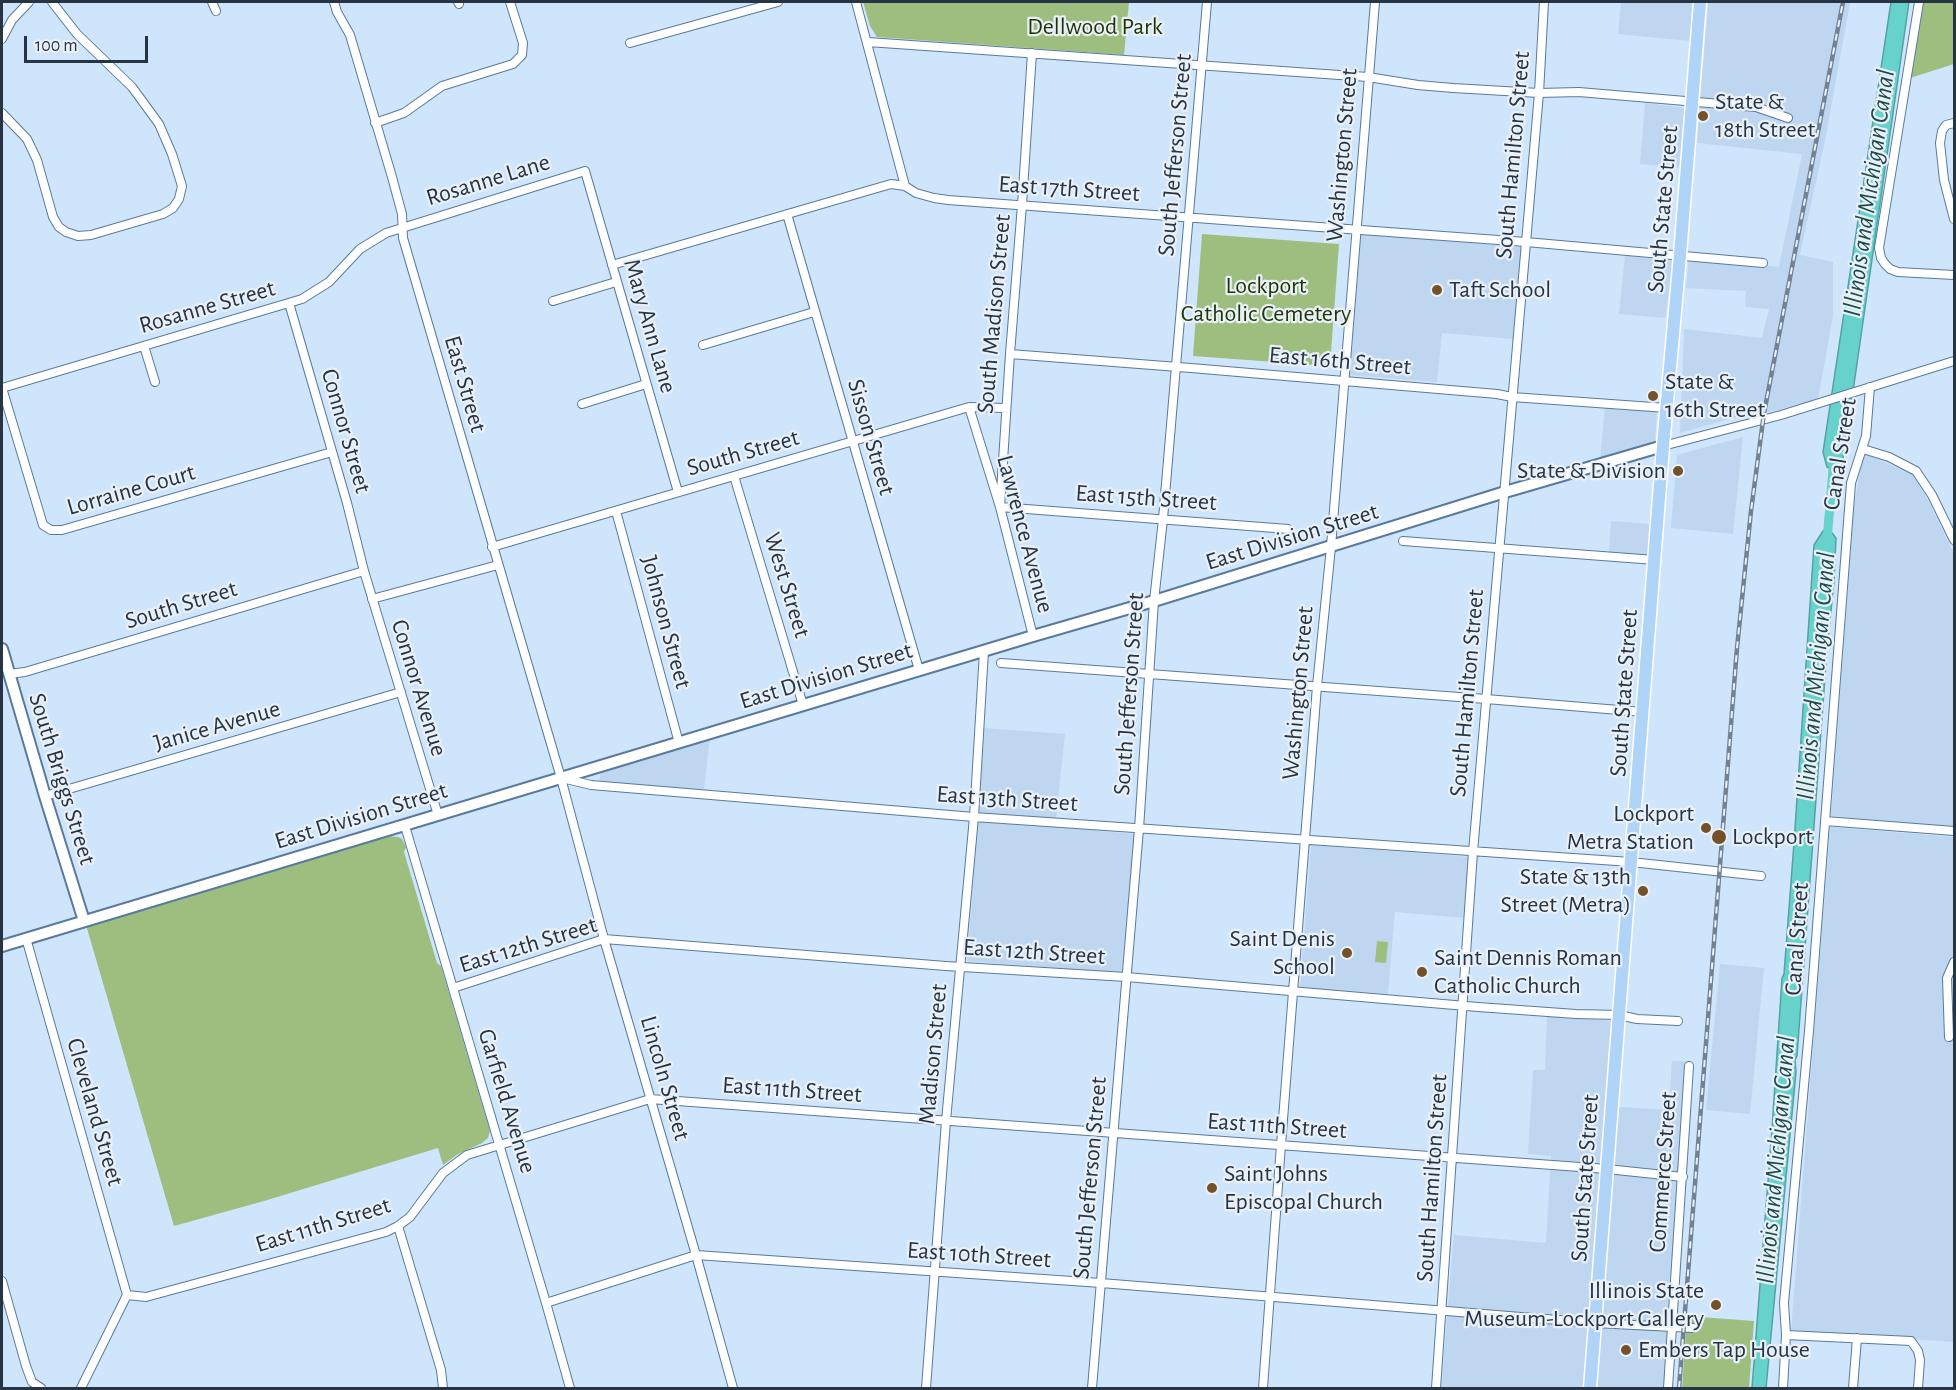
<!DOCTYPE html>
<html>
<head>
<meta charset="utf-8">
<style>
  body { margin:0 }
  #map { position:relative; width:1956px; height:1390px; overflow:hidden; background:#cfe5fc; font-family:"Alegreya Sans",sans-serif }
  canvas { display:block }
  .frame { position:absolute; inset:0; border:3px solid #263443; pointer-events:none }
  .scale { position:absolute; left:24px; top:36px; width:124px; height:27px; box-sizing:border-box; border:3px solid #263443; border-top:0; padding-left:8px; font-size:18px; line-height:21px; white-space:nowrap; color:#263443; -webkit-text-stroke:4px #e9f0f8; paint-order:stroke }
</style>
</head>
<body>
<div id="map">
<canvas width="1956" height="1390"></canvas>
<div class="frame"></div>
<div class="scale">100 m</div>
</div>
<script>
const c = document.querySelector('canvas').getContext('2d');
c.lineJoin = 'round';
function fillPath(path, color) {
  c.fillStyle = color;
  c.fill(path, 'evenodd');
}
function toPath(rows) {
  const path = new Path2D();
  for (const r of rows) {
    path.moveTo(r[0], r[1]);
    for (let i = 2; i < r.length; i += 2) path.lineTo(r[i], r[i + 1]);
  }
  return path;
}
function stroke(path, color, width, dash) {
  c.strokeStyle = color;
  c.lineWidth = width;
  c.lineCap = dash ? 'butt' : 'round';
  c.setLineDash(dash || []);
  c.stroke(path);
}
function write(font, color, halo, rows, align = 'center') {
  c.font = font + ' "Alegreya Sans",sans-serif';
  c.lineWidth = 4.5;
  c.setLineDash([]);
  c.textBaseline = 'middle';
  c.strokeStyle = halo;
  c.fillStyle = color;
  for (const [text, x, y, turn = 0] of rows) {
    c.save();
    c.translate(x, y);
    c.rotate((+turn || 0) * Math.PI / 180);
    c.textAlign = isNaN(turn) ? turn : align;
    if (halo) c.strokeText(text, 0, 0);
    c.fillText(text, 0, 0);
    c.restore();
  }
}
fillPath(toPath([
  [1621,2,1693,2,1690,41,1618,34],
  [1708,2,1850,2,1825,141,1800,255,1833,262,1833,316,1818,399,1751,417,1729,419,1680,433,1684,329,1762,338,1769,309,1745,307,1746,291,1686,288,1689,258,1779,267,1802,154,1697,143],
  [1645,103,1686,108,1681,168,1640,164],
  [1361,234,1522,247,1513,339,1442,333,1437,382,1350,375],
  [1625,255,1674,261,1665,318,1619,314],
  [1605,406,1657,410,1655,444,1600,460],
  [1743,437,1733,534,1671,528,1677,455],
  [1863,453,1912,474,1926,496,1954,554,1954,827,1831,816,1854,506],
  [1611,521,1650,524,1648,555,1609,552],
  [984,728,1065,734,1055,827,1135,834,1122,973,967,961,978,824],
  [710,737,703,798,598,790,601,770],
  [1830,827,1954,837,1954,1342,1791,1331],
  [1311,845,1471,857,1465,918,1395,912,1388,994,1300,988],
  [1720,964,1764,968,1750,1114,1706,1110],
  [1547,1015,1611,1021,1605,1106,1669,1110,1672,1061,1694,1062,1689,1113,1686,1112,1664,1388,1441,1388,1454,1235,1546,1243,1551,1156,1528,1154,1533,1070,1545,1070]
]), '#bed6f0');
fillPath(toPath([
  [863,2,1129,2,1124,55,877,37,870,26],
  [1923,2,1954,2,1954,64,1910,78],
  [1202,234,1339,244,1330,366,1193,356],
  [388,836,398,837,402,839,406,847,404,852,437,963,441,966,490,1131,488,1138,482,1143,458,1154,443,1165,438,1148,264,1201,174,1226,86,925],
  [1377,941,1388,942,1386,963,1375,962],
  [1687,1316,1754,1321,1749,1388,1682,1388]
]), '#9ebe80');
const water = toPath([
  [1891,2,1909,2,1846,440,1843,448,1843,462,1838,468,1833,470,1827,467,1823,452,1891,2],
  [1828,528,1836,538,1834,581,1827,650,1797,1056,1795,1060,1796,1072,1766,1388,1752,1388,1772,1129,1782,978,1784,974,1794,843,1814,545,1823,531,1828,528]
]);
fillPath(water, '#67d1cb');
stroke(water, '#54a2a2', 1.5);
stroke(toPath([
  [1827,540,1834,458]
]), '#67d1cb', 9);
const street = toPath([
  [212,2,216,11],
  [334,2,337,12,350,35,392,177,402,214,403,238,561,778,604,939,696,1255,733,1388],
  [458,2,459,4],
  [856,2,905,186],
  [1919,2,1879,248,1881,258,1885,264,1890,269,1898,272,1954,275],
  [2,39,12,20,29,2],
  [868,42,1368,77,1418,85,1453,88,1539,93,1579,92,1756,107,1788,118],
  [630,43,778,2],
  [1032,53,1022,205,1010,354,1000,507,1288,529],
  [2,113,27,139,37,160,53,217,59,227,66,232,78,236,91,235,163,214,173,208,179,199,182,186,172,154,159,124,132,87,77,34,52,2],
  [375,123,404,113,442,86,513,64,522,55,523,43,510,2],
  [1954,123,1946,125,1942,131,1940,143,1944,180,1954,219],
  [787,214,919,670],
  [612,265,891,184,905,186,916,193,934,198,948,200,1526,242,1763,263],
  [553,301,616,282],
  [289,303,347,503,364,571,438,815],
  [703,345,814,312],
  [144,346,155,382],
  [1010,354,1191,368,1497,394,1512,397,1667,408],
  [2,388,302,299,329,282,360,249,386,233,585,171,678,492],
  [2,388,43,525,51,530,62,530,332,452],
  [582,404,646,384],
  [969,407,1000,507,1033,636],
  [1663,446,1781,415,1954,361],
  [1863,449,1889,457,1916,471,1932,495,1954,540],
  [734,476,803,705],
  [616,511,679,743],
  [1403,541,1655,560],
  [492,547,969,407,1006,408],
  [372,599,498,565],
  [1001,663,1486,699,1643,712],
  [9,674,25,672,364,571],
  [562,778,591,785,974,817,1631,862,1761,876],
  [45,796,401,692],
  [1825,821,1954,831],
  [405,826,546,1303,570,1388],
  [26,938,127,1295],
  [453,988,604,939,946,966,1126,977,1478,1007,1576,1014,1619,1015,1637,1019,1678,1021],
  [1949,1037,1947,978,1954,962],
  [398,1226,441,1370,443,1388],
  [2,1281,26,1366,32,1382,41,1388],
  [546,1303,696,1255,1101,1283,1595,1323,1693,1328],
  [1786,1335,1911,1341,1918,1351,1920,1360,1918,1388],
  [81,1388,127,1295,146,1297,386,1232,398,1226,410,1217,443,1173,467,1155,650,1099,1607,1169,1683,1177],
  [926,1388,946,1121,974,817,984,651],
  [1092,1388,1139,829,1154,601,1163,519,1207,2],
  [1263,1388,1281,1145,1317,686,1331,547,1375,2],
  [1436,1388,1473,852,1539,93,1544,2],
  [1668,1388,1689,1066],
  [1783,1388,1786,1335,1784,1303,1809,1031,1851,483,1866,436,1870,387],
  [1853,1388,1857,1338]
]);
const secondary = toPath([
  [2,649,45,796,84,921],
  [2,946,1033,636,1154,601,1505,492,1663,446]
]);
const primary = toPath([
  [1590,1388,1663,446,1680,255,1700,2]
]);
stroke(street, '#597a9c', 10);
stroke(secondary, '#597a9c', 14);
stroke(primary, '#fff', 15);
stroke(street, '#fff', 8);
stroke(secondary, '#fff', 10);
stroke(primary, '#b0d3f8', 12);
const rail = toPath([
  [1679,1388,1737,648,1751,511,1764,413,1843,2]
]);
stroke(rail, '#708294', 4.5);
stroke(rail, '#e9f0f8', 2, [7]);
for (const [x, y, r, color] of [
  [1703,116,6,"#745229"],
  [1437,290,6,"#745229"],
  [1653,396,6,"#745229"],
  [1678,471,6,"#745229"],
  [1706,828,6,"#745229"],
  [1719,837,8,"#745229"],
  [1643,891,6,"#745229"],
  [1347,953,6,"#745229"],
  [1422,972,6,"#745229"],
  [1212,1188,6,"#745229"],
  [1716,1305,6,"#745229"],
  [1626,1350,6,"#745229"]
]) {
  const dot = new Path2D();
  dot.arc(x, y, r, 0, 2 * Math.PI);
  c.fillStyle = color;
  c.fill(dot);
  stroke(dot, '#e9f0f8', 2);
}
write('24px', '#1f3402', '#e9f0f8', [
  ["Dellwood Park",1095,27],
  ["Lockport",1266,286],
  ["Catholic Cemetery",1266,314]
]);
write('24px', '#263443', '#e9f0f8', [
  ["State &",1715,102],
  ["18th Street",1715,130],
  ["Taft School",1449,290],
  ["State &",1665,382],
  ["16th Street",1665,410],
  ["State & Division",1666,471,"right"],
  ["Lockport",1694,814,"right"],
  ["Metra Station",1694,842,"right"],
  ["Lockport",1732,837],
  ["State & 13th",1631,877,"right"],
  ["Street (Metra)",1631,905,"right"],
  ["Saint Denis",1335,939,"right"],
  ["School",1335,967,"right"],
  ["Saint Dennis Roman",1434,958],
  ["Catholic Church",1434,986],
  ["Saint Johns",1224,1174],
  ["Episcopal Church",1224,1202],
  ["Illinois State",1704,1291,"right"],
  ["Museum-Lockport Gallery",1704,1319,"right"],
  ["Embers Tap House",1638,1350]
], 'left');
write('24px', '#263443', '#e9f0f8', [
  ["South Jefferson Street",1175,155,-85],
  ["Washington Street",1342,155,-85],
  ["South Hamilton Street",1513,155,-85],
  ["Rosanne Lane",488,180,-17],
  ["East 17th Street",1069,189,4],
  ["South State Street",1663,209,-85],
  ["Rosanne Street",207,307,-16],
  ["South Madison Street",994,314,-85],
  ["Mary Ann Lane",650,326,74],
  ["East 16th Street",1340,361,5],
  ["East Street",465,384,74],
  ["Connor Street",346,431,74],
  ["Sisson Street",871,437,74],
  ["South Street",743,453,-16],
  ["Canal Street",1840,454,-81],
  ["Lorraine Court",131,490,-16],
  ["East 15th Street",1146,498,4],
  ["Lawrence Avenue",1025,534,75],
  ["East Division Street",1292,537,-17],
  ["West Street",787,585,73],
  ["South Street",181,605,-17],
  ["Johnson Street",666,622,75],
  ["East Division Street",826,676,-17],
  ["Connor Avenue",419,688,73],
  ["Washington Street",1298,693,-85],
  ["South Hamilton Street",1467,693,-85],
  ["South State Street",1624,693,-86],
  ["South Jefferson Street",1129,694,-86],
  ["Janice Avenue",217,726,-16],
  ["South Briggs Street",62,779,73],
  ["East 13th Street",1007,799,4],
  ["East Division Street",361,816,-17],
  ["Canal Street",1797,939,-86],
  ["East 12th Street",528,945,-17],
  ["East 12th Street",1034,952,4],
  ["Madison Street",933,1054,-85],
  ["Lincoln Street",665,1078,74],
  ["East 11th Street",792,1090,4],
  ["Garfield Avenue",507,1101,73],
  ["Cleveland Street",95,1112,74],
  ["East 11th Street",1277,1126,4],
  ["Commerce Street",1663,1172,-86],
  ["South Jefferson Street",1090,1178,-85],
  ["South Hamilton Street",1432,1178,-86],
  ["South State Street",1585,1178,-86],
  ["East 11th Street",323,1225,-17],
  ["East 10th Street",979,1255,4]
]);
write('italic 26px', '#1c4c49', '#e9f0f8', [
  ["Illinois and Michigan Canal",1869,193,-82],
  ["Illinois and Michigan Canal",1816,676,-85],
  ["Illinois and Michigan Canal",1776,1160,-85]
]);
</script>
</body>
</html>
